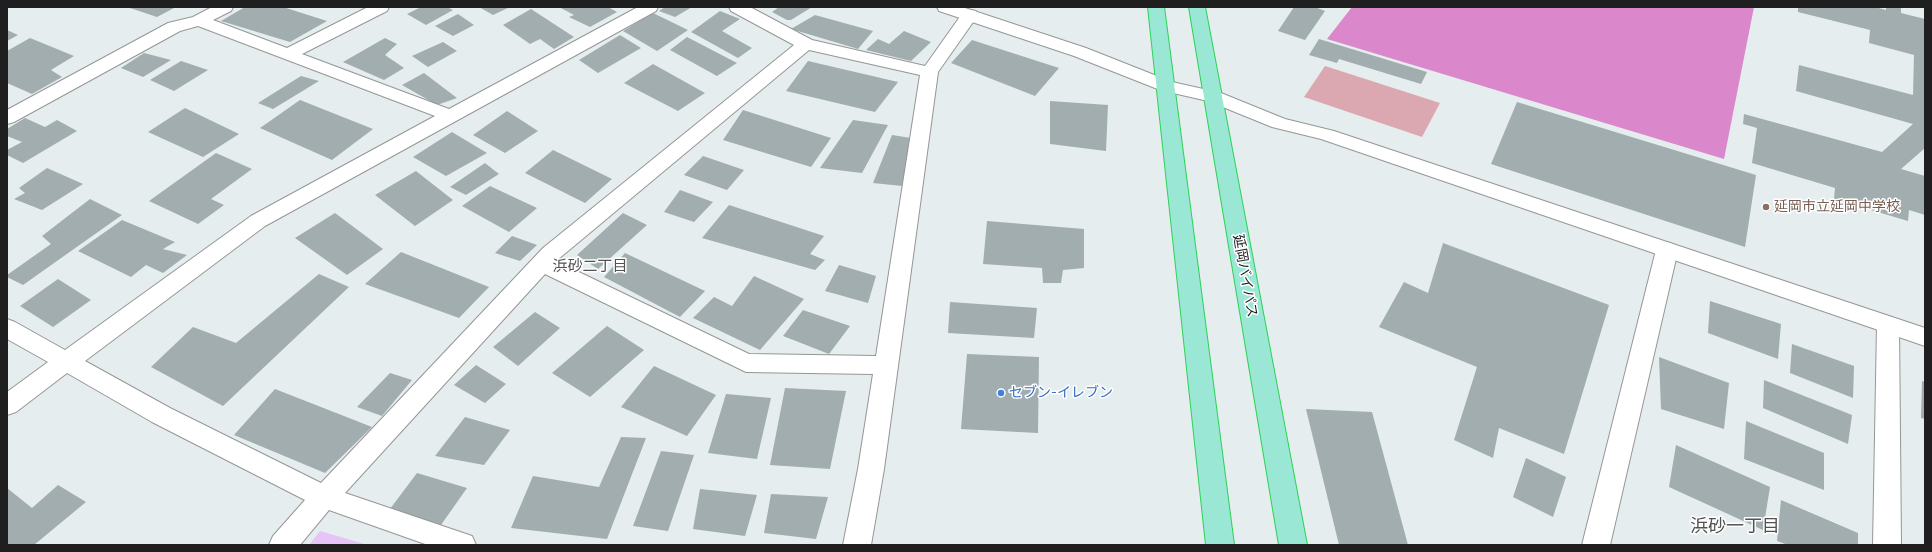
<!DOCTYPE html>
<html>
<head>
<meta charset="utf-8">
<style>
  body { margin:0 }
  #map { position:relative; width:1932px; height:552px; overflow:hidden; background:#e5edef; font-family:Raleway,sans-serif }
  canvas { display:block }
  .frame { position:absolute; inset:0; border:8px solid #1f1f1f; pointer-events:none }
</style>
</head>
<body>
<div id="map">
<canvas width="1932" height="552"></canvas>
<div class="frame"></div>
</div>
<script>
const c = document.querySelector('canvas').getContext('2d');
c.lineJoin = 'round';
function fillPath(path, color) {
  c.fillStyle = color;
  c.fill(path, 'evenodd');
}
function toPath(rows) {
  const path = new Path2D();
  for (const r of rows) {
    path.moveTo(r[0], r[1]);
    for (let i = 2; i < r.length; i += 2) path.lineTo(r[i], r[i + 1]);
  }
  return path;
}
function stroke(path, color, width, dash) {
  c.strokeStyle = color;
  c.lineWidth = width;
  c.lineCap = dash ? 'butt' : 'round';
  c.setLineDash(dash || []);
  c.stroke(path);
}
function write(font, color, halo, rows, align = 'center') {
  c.font = font + ' Raleway,"Noto Sans JP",sans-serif';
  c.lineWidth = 3;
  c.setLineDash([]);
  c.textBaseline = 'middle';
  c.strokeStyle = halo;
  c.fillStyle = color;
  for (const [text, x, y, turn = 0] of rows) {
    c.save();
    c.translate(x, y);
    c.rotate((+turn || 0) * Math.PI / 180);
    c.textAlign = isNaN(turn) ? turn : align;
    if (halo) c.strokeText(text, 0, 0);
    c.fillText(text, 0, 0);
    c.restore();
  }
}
fillPath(toPath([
  [320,531,368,545,309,545]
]), '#e6c4f7');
fillPath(toPath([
  [1352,7,1754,7,1724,159,1327,39]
]), '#db87cb');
fillPath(toPath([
  [1325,66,1440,103,1422,137,1304,97]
]), '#dba8b2');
fillPath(toPath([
  [127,7,176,7,157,17],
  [245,7,283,7,327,21,290,42,221,21],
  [421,7,447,7,453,10,426,25,407,14],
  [479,7,510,7,493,15],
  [559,7,608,7,617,12,590,27,569,17,574,15],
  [665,7,692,7,675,17,659,11],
  [779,7,812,7,791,20,787,20,772,12],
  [1294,7,1315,7,1325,11,1305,40,1278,31],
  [1798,7,1875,7,1886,10,1886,7,1901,7,1901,13,1925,19,1925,148,1901,169,1925,176,1925,215,1909,210,1908,221,1834,199,1835,188,1752,163,1757,128,1743,124,1744,114,1882,152,1913,124,1796,91,1799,65,1913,95,1914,55,1869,43,1870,30,1798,12],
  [531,9,574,37,554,49,540,39,530,44,503,25],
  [720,11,740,19,722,31,752,48,738,58,691,32],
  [653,13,688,30,657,51,623,31],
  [458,14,474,25,453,36,435,26],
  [815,15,873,31,858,49,791,29],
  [7,30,18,35,7,41],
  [904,31,931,42,911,61,866,50,878,39,889,44],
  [620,35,641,48,598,73,579,60],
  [687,37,737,63,717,76,670,50],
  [30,38,74,56,51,70,62,77,32,94,7,83,7,51],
  [385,38,397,44,385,55,404,68,384,80,343,62],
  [1319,39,1427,72,1421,84,1339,59,1337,63,1309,55],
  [972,40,1059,68,1035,96,951,63],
  [443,42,457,51,428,67,412,56],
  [144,53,171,60,143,77,121,68],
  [181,61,208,70,174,91,150,80],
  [808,61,898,82,875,112,786,91],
  [653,64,705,93,678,111,624,83],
  [424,73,457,98,437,105,402,85],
  [301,76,319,81,273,109,258,103],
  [300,100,373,129,332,160,260,128],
  [1050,101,1108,105,1106,151,1050,144],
  [1517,102,1756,175,1745,247,1491,164],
  [185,108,239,134,203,157,148,132],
  [743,110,831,138,811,167,723,140],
  [507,111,538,131,505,153,473,135],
  [25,118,45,127,57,120,77,131,23,163,7,155,7,150,22,142,7,136,7,129],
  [853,120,888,125,862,173,820,168],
  [452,132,487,153,446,176,413,157],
  [892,135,911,138,902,186,873,183],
  [553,150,612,179,585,203,525,173],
  [216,153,252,169,211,199,224,205,198,224,149,201],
  [703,156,744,170,727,190,684,175],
  [485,163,499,174,466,195,450,187],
  [47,168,83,184,42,210,14,199,25,193,19,188],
  [416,171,453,200,415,226,375,195],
  [490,186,537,208,509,232,462,206],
  [680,190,713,202,694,222,664,212],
  [90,199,122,215,23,285,7,277,7,275,51,244,42,236],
  [729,205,824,236,810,254,825,260,815,270,702,238],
  [335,213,383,249,347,275,295,238],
  [623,213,647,225,598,269,577,255],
  [122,220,175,242,163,249,187,255,163,273,146,265,131,277,78,251],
  [987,221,1084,229,1084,268,1063,270,1061,283,1043,283,1042,268,983,264],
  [512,236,537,245,520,261,495,253],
  [1443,243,1609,305,1564,454,1499,428,1493,458,1454,440,1477,367,1379,327,1404,282,1428,293],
  [401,252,489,287,459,318,365,284],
  [625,253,705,291,680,317,604,277],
  [839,265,876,276,868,303,825,291],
  [319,274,349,287,223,406,151,367,193,327,236,343],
  [754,276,804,299,760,350,693,318,714,297,732,306],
  [58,279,91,300,53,327,20,306],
  [1710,301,1781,324,1778,359,1708,333],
  [950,302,1037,308,1034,338,948,333],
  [803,310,850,326,829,354,783,336],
  [535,312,560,328,518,366,493,347],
  [607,326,644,350,590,397,552,373],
  [1792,344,1854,366,1853,398,1790,373],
  [967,354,1039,357,1038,433,961,429],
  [1659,357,1729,383,1724,429,1661,409],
  [476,365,506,384,485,403,454,385],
  [654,366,716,395,687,436,621,407],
  [390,373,412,380,382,416,357,407],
  [1764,380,1852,415,1848,444,1763,408],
  [1922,381,1925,382,1925,419,1921,418],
  [785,388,846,391,830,469,770,465],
  [275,389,372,427,325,473,234,435],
  [726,394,771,398,757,459,708,453],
  [1306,409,1372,412,1408,545,1339,545],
  [465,417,510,430,484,465,435,456],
  [1746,421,1824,453,1824,490,1744,459],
  [621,437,646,438,607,539,511,528,533,476,599,487],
  [1676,445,1770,487,1763,530,1669,487],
  [661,451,694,455,668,531,633,526],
  [1526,458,1566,477,1553,517,1513,497],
  [417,473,467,488,441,525,390,509],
  [58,485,86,502,34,545,7,545,7,488,32,508],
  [700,489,757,495,745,536,693,529],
  [771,494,828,497,816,539,764,533],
  [1781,500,1858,533,1858,545,1788,545,1777,541]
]), '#a1adae');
const minor = toPath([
  [212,7,233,7,231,11,213,20,287,48,368,7,389,7,387,11,302,54,449,109,638,7,658,7,656,11,265,226,85,361,170,408,321,483,543,248,794,45,731,11,729,7,750,7,812,40,925,66,964,11,970,10,976,11,978,15,938,72,884,469,871,545,843,545,858,469,873,374,746,372,545,274,345,493,472,536,476,545,428,545,329,510,300,545,269,545,273,536,305,500,152,422,67,373,16,412,7,415,7,392,48,362,7,339,7,319,15,322,65,350,251,216,435,116,198,26,180,31,14,122,7,124,7,110,168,23,193,17,212,7],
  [809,50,920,75,876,356,749,354,556,261,809,50],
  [1667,242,1675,245,1678,250,1610,545,1582,545,1656,250,1659,245,1667,242],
  [1888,316,1896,319,1899,325,1901,545,1873,545,1877,325,1880,319,1888,316]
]);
const tertiary = toPath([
  [937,7,962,7,1086,48,1172,82,1221,93,1285,119,1334,131,1925,328,1925,346,1321,139,1272,127,1208,101,1160,90,1074,56,939,11,937,7]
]);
const trunk = toPath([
  [1148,7,1164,7,1234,545,1206,545,1148,7],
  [1189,7,1205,7,1307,545,1279,545,1189,7]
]);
stroke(minor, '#969696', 2);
stroke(tertiary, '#969696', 2);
stroke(trunk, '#2cd353', 2);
fillPath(minor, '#fff');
fillPath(tertiary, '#fff');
fillPath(trunk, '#99e7d4');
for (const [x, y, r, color] of [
  [1766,207,4,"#8d6e63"],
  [1001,393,4,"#3f7fe0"]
]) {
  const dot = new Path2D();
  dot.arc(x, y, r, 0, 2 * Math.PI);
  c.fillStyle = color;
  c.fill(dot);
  stroke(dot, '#fff', 1.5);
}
write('14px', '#785e54', '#fff', [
  ["延岡市立延岡中学校",1774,207]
], 'left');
write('14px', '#1f1f1f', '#fff', [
  ["延岡バイパス",1245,276,80]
]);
write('14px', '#366cbe', '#fff', [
  ["セブン-イレブン",1009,393]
], 'left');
write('15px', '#525252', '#fff', [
  ["浜砂二丁目",590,266]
]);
write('18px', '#525252', '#fff', [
  ["浜砂一丁目",1735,527]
]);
</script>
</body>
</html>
